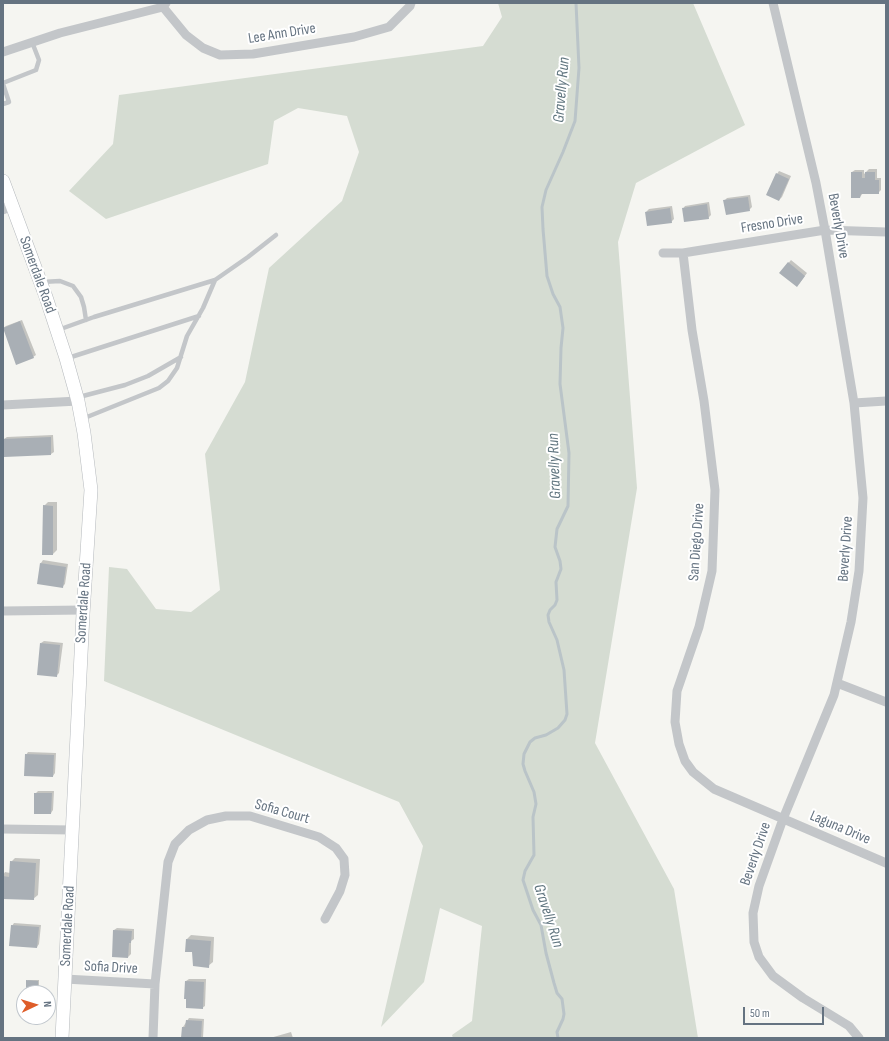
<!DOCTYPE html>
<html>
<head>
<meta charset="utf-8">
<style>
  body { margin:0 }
  #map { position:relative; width:889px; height:1041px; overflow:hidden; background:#f5f5f1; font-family:"Sofia Sans Condensed",sans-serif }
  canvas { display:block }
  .frame { position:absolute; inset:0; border:4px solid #657381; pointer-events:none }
  .north { position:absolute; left:16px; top:985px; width:40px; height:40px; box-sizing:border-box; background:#fff; border:1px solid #c1c7cd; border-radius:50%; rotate:86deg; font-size:11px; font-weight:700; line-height:16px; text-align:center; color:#657381 }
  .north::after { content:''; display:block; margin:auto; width:14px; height:18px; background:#de5d29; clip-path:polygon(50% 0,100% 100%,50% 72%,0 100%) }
  .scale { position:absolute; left:743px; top:1007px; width:81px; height:18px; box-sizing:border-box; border:2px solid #657381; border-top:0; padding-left:5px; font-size:12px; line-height:14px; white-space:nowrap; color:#657381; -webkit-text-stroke:3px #fff; paint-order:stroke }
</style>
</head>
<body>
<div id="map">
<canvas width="889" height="1041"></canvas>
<div class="frame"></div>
<div class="north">N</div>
<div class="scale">50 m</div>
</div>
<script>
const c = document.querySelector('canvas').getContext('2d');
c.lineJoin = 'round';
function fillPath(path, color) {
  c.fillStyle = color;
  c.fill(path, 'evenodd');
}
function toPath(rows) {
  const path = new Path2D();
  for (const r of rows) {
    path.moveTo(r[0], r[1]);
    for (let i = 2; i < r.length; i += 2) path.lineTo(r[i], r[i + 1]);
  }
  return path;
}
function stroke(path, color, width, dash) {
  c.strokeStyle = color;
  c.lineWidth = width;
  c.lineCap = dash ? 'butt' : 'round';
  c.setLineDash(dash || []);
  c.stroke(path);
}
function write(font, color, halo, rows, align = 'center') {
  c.font = font + ' "Sofia Sans Condensed",sans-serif';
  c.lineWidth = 4;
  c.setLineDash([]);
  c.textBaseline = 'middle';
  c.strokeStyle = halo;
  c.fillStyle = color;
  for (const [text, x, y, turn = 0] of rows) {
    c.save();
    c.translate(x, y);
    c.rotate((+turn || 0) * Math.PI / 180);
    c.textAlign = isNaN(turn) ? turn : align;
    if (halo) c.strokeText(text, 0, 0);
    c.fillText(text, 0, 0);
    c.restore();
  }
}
fillPath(toPath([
  [498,3,693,3,745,125,636,183,618,242,637,488,595,743,674,889,698,1038,453,1038,452,1035,472,1021,482,926,440,908,424,982,381,1027,423,846,399,802,104,681,109,567,127,569,156,609,191,612,220,590,205,454,245,382,269,268,342,201,359,152,347,116,298,108,274,121,268,164,106,219,69,191,113,144,119,95,483,46,502,17]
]), '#d5dcd2');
fillPath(toPath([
  [869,169,877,169,877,178,881,178,881,190,878,193,863,193,860,197,852,172,855,170,864,170,864,174],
  [779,171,791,176,782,197,779,200,777,174],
  [750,195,752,207,749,210,724,201,727,198],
  [709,202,711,215,708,218,683,209,685,206],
  [672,206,674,219,671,222,646,212,649,209],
  [791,260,807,273,799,284,780,273],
  [22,320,36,355,33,357,3,328,6,326],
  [53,435,54,452,51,454,4,439,7,437],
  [48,502,57,502,57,550,53,554,44,506],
  [43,560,68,564,65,584,62,587,38,583,41,563],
  [44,641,63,643,59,673,56,676,41,643],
  [28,752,56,753,55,773,53,776,26,755],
  [38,791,54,791,53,810,51,813,35,794],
  [15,858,40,859,38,895,33,899,3,898,3,875,5,872,10,873,11,862],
  [14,923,41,925,39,944,37,947,12,926],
  [117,928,134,929,134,939,131,941,131,954,128,957,114,930],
  [191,935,214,937,213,962,208,966,193,951,187,939],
  [189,979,206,979,205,1006,202,1008,186,981],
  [28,980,39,980,39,993,27,993],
  [189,1018,204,1019,203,1038,182,1038,183,1027],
  [291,1032,293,1038,270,1038]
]), '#0003');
stroke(toPath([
  [558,1038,557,1032,563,1019,564,1014,562,999,557,993,554,983,546,953,541,925,533,910,523,880,525,871,534,855,533,817,536,804,534,792,525,771,523,764,524,754,530,742,535,738,546,735,558,728,565,720,567,714,564,670,557,640,549,622,548,615,550,610,555,605,557,600,556,582,561,569,560,561,555,547,557,529,568,506,569,453,560,384,561,348,563,328,560,307,553,294,547,276,543,229,542,207,546,190,563,152,575,121,579,68,576,3]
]), '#bac4c8', 3);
fillPath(toPath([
  [851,172,862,172,862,178,865,178,865,172,875,172,875,180,879,180,879,194,861,194,860,198,851,198],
  [776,173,789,179,779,201,766,195],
  [748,197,750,211,726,215,723,200],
  [707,204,709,219,684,222,682,208],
  [670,208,672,223,647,226,645,212],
  [788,262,805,276,797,287,779,273],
  [20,321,34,358,16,365,3,328],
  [51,437,51,455,4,457,3,439],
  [43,505,53,506,53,555,42,555],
  [40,563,66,567,63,588,37,584],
  [40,643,60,645,57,677,37,675],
  [25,754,54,755,53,777,24,776],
  [34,793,52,793,51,814,34,814],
  [10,861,36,863,34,900,3,899,3,876,9,877],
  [11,925,39,927,37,948,9,946],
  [113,930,132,931,131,943,129,943,128,958,112,957],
  [186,939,211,941,209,968,193,966,192,952,185,952],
  [26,980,38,981,38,993,26,993],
  [185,981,204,982,203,1009,186,1008,186,999,184,999],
  [186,1020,202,1021,201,1038,181,1038,182,1027,185,1027]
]), '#a9afb5');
const secondary = toPath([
  [3,181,46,297,66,358,78,401,84,433,91,490,83,614,62,1038]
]);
stroke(secondary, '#b5b9bd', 14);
stroke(toPath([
  [3,83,36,70,39,60,32,42],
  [3,84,9,102,3,104],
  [42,282,60,281,73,286,81,297,84,307,86,320],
  [58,330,94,317,215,280,248,257,276,235],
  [68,358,199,316],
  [79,397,125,385,148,376,181,357],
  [82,419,159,388,168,381,177,368,187,336,203,308,215,280]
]), '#c3c6c9', 4.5);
stroke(toPath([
  [773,3,816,183,825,230,854,403,863,498,859,571,851,622,834,695,783,819,759,886,753,913,754,942,759,957,773,976,803,998,849,1026,859,1038],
  [163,7,186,35,203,48,220,55,253,54,354,37,389,27,410,6,411,3],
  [3,52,60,33,163,7,166,3],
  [3,210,12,206],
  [663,253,683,253,825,230,886,232],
  [683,253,692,330,704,401,715,490,712,571,699,627,677,691,675,722,679,744,685,761,693,772,714,789,886,863],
  [854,403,886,401],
  [3,405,78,401],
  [3,611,83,610],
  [837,683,886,702],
  [3,829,72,830],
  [65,979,155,984],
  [153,1038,155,984,168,862,175,844,189,830,207,820,226,816,250,816,319,837,336,848,344,859,345,875,340,891,325,919]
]), '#c3c6c9', 9);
stroke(secondary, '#fff', 13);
write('15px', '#657381', '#fff', [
  ["Lee Ann Drive",282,34,-9],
  ["Fresno Drive",772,224,-9],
  ["Beverly Drive",838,226,80],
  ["Somerdale Road",37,275,70],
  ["San Diego Drive",697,542,-86],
  ["Beverly Drive",846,549,-86],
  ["Somerdale Road",84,603,-86],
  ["Sofia Court",282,812,16],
  ["Laguna Drive",840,828,23],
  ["Beverly Drive",756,854,-71],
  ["Somerdale Road",68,926,-87],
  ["Sofia Drive",111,968,3]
]);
write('italic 16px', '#60757f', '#fff', [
  ["Gravelly Run",562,90,-85],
  ["Gravelly Run",555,466,-92],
  ["Gravelly Run",548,916,72]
]);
</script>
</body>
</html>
